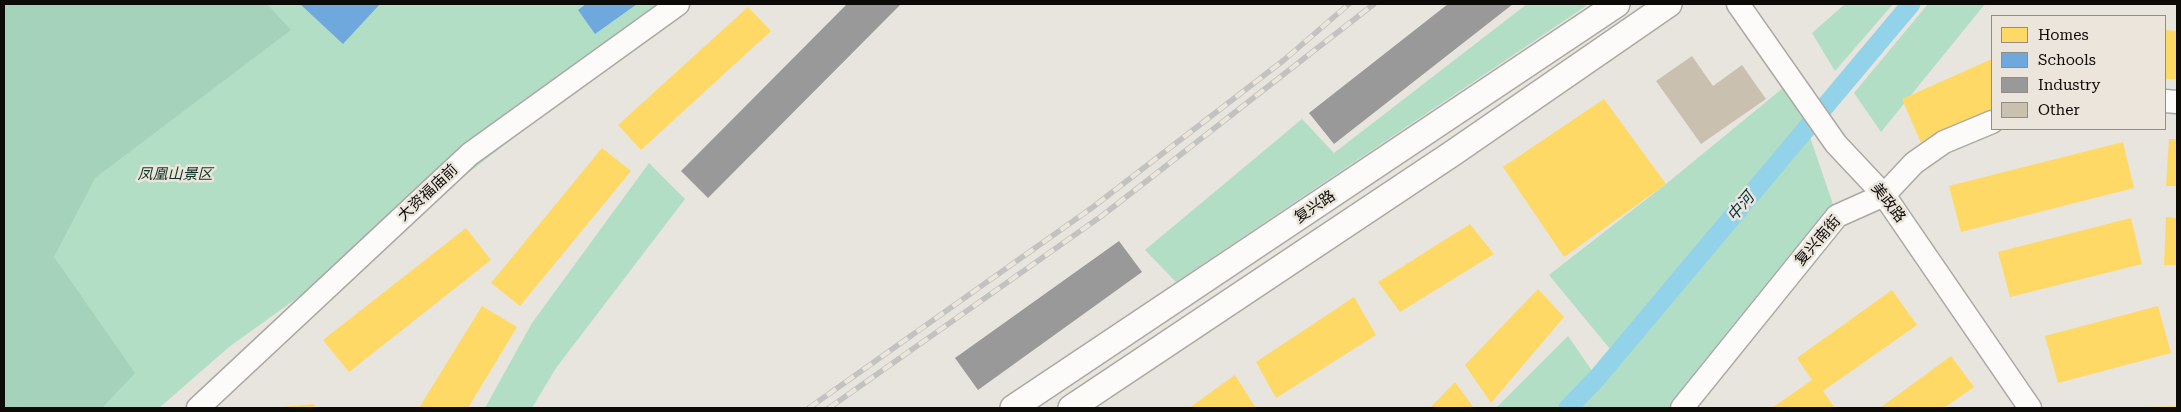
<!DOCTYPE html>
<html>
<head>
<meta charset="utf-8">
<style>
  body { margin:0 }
  #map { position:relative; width:2181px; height:412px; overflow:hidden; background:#e8e4de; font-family:"Roboto Serif",serif }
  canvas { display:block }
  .frame { position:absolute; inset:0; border:5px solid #0d0b08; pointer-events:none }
  .legend { position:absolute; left:1991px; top:15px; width:175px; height:115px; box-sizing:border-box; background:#ebe5db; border:1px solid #928e87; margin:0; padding:6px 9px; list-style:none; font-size:15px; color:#0d0b08 }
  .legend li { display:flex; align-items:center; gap:10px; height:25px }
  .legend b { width:25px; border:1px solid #928e87 }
</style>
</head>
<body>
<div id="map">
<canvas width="2181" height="412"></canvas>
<div class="frame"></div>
<ul class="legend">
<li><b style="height:14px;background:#ffd966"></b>Homes</li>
<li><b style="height:14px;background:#6fa8dc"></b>Schools</li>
<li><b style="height:14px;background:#999"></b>Industry</li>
<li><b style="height:14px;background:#cac0b0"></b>Other</li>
</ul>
</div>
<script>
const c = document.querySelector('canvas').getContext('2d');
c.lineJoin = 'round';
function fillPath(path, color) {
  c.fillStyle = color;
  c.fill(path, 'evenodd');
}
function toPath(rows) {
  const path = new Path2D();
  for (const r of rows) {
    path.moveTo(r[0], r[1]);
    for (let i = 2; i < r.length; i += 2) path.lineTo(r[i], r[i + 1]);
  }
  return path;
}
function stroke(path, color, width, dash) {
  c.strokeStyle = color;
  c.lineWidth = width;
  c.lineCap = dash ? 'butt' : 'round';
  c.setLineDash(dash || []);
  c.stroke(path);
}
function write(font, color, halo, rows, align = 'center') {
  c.font = font + ' "Roboto Serif","Noto Sans SC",serif';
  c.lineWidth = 5;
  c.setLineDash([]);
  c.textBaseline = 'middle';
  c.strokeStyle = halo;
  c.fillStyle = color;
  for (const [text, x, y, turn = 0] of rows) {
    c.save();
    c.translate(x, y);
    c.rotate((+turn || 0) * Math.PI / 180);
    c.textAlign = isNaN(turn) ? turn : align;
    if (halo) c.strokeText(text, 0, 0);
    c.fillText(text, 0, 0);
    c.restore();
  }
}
fillPath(toPath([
  [4,4,688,4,429,203,229,347,159,408,4,408],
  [1527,4,1584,4,1586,6,1176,282,1145,250,1302,119,1334,153],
  [1845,4,1893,4,1835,71,1812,33],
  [1928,4,1985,4,1881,132,1854,93],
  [1783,88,1806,119,1610,349,1549,275,1666,184],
  [1810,137,1837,216,1675,408,1579,408,1613,372],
  [649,163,685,199,556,368,532,408,485,408,532,323],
  [1568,336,1597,378,1568,408,1496,408]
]), '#b2dec6');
fillPath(toPath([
  [4,4,267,4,291,30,95,178,54,257,135,373,102,408,4,408]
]), '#a5d2ba');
fillPath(toPath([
  [748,7,771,31,641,150,618,125],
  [2165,30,2177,31,2177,79,2165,79],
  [1992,59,1992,112,1921,143,1902,99],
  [1604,99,1666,184,1564,257,1503,167],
  [2169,139,2177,139,2177,186,2166,186],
  [2123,142,2134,188,1961,232,1949,186],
  [602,148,631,171,520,306,491,283],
  [2166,217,2177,218,2177,265,2164,265],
  [2131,218,2142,264,2010,297,1998,252],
  [1470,224,1494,254,1400,312,1378,282],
  [466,228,491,260,349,372,323,340],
  [1538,289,1564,317,1491,403,1465,365],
  [1892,290,1917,325,1823,391,1835,408,1772,408,1812,380,1797,358],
  [1354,297,1376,335,1276,398,1256,362],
  [482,306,517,327,468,408,419,408],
  [2158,306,2171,353,2058,383,2045,336],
  [1951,356,1974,387,1944,408,1880,408],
  [1235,375,1256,408,1189,408],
  [1455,382,1474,408,1430,408],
  [314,404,315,408,283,408,283,407],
  [2176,406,2176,408,2148,408,2148,407]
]), '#ffd966');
fillPath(toPath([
  [300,4,380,4,343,44],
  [586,4,637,4,595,34,578,10]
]), '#6fa8dc');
fillPath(toPath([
  [847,4,901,4,708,198,681,171],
  [1448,4,1513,4,1334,144,1309,113],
  [1119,241,1142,272,978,390,955,358]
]), '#999');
stroke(toPath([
  [1568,408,1597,378,1911,4]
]), '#93d3e9', 19);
fillPath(toPath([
  [1692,56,1713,86,1742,65,1766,99,1701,144,1656,81]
]), '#cac0b0');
const secondary = toPath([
  [1738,4,1836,144,1884,195,2030,408],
  [2165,101,2177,102],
  [198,408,470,154,678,4],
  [1682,408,1837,216,1884,195,1914,163,1944,142,1992,122]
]);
const primary = toPath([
  [1013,408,1617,4],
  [1071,408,1453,153,1669,4]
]);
stroke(secondary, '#aca9a5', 25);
stroke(primary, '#aca9a5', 28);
stroke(secondary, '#fcfbfa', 22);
stroke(primary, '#fcfbfa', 25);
const rail = toPath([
  [809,408,1093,207,1284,60,1349,4],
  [829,408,1103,215,1374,4]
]);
stroke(rail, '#c3c2c0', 5.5);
stroke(rail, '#ebe5db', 4, [11]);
write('italic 15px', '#0d3425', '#ebe5db', [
  ["凤凰山景区",175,175]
]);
write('15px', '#0d0b08', '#ebe5db', [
  ["大资福庙前",428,193,-43],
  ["美政路",1888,203,52],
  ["复兴路",1315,207,-34],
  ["复兴南街",1818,241,-49]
]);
write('italic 16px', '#03313f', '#ebe5db', [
  ["中河",1741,207,-50]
]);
</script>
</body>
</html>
